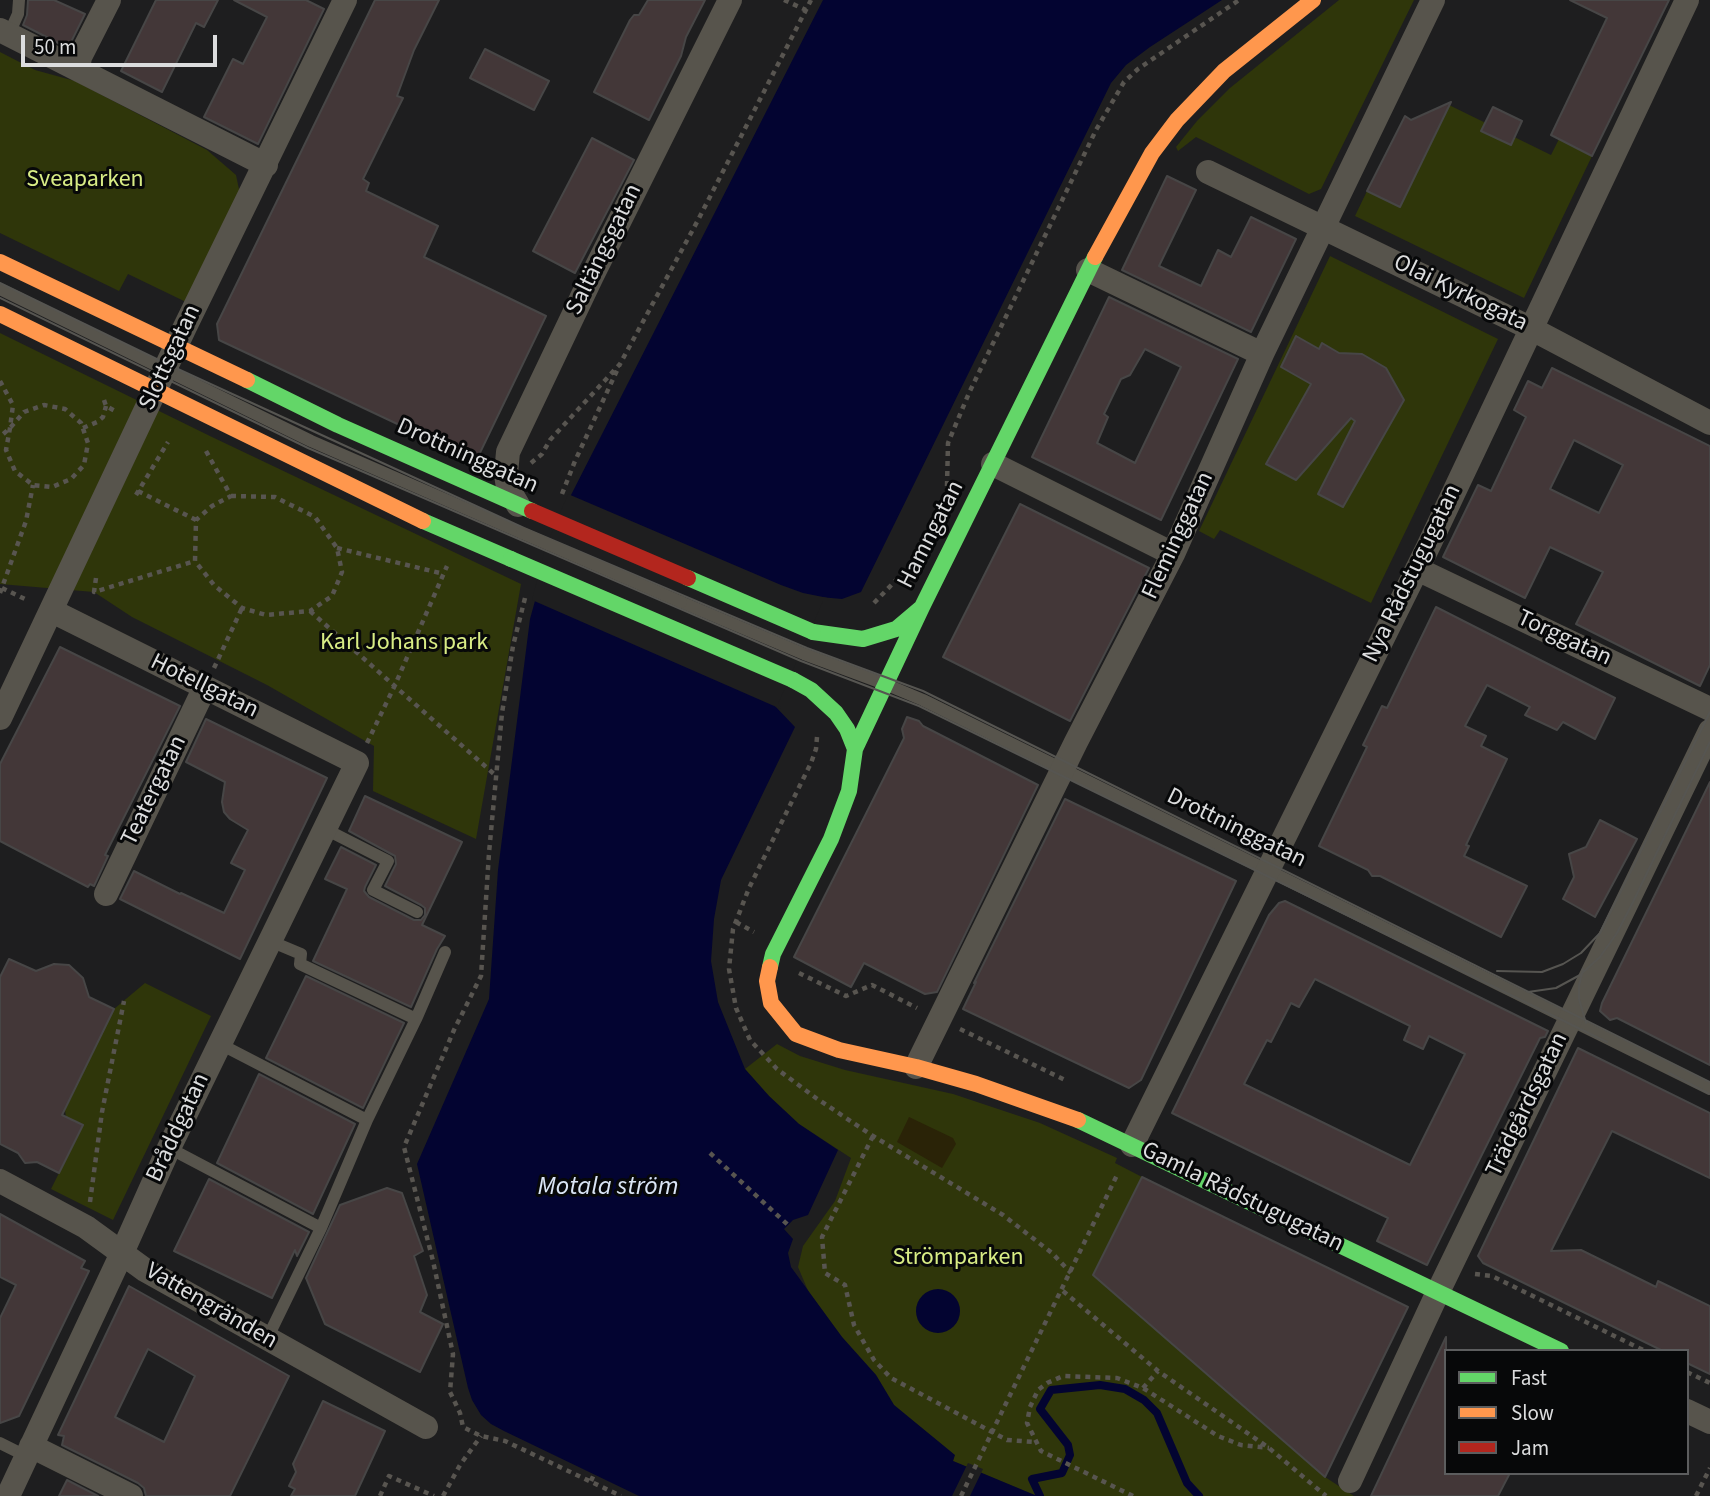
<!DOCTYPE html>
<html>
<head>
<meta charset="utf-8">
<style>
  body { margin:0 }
  #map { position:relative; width:1710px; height:1496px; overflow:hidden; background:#1e1e1f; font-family:"Source Sans 3",sans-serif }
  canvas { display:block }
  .legend { position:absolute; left:1444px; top:1349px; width:245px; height:126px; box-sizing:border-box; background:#070809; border:2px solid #5c5d5e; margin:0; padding:9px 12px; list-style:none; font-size:21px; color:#dcddde }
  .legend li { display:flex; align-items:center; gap:14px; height:35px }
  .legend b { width:35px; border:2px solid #5c5d5e }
  .scale { position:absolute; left:21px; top:35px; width:196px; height:32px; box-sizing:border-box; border:4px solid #dcddde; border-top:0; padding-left:9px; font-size:21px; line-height:24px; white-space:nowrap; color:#dcddde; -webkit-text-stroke:5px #070809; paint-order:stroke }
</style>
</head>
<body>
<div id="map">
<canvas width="1710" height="1496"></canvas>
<ul class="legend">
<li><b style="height:9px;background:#63d668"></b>Fast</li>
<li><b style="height:9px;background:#ff974d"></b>Slow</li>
<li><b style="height:9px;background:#b3261e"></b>Jam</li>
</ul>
<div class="scale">50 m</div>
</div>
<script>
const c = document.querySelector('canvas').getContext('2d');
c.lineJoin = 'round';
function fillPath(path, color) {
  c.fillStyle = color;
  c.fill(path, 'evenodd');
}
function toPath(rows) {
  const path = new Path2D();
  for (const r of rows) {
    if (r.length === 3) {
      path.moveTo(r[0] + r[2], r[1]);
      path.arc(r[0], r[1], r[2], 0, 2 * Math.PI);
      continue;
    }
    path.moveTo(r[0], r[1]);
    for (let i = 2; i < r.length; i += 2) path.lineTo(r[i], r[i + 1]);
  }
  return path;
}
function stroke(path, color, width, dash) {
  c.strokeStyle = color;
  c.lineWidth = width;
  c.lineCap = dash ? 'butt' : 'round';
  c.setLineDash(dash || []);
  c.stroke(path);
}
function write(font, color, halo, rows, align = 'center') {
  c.font = font + ' "Source Sans 3",sans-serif';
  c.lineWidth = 6;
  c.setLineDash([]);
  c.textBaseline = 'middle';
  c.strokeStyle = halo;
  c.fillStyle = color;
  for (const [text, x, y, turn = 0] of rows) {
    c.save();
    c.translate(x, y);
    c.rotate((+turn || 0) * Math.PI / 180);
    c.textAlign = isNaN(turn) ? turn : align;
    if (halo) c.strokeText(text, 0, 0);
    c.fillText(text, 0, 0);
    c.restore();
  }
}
fillPath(toPath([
  [1339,0,1414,0,1321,189,1309,194,1196,137,1178,151,1176,147,1197,121,1230,88],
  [0,52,35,70,75,81,207,150,236,175,240,194,186,302,128,274,119,291,0,233],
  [1449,105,1551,155,1559,139,1592,156,1524,298,1355,216,1367,191,1399,206],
  [1330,256,1498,339,1371,603,1220,530,1214,539,1199,531],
  [0,333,212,437,521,584,476,839,373,791,374,746,267,685,132,617,94,592,0,584],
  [145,983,211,1016,113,1220,51,1189,83,1125,66,1117,65,1110,114,1009],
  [777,1044,800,1056,845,1070,953,1094,1040,1123,1117,1158,1115,1163,1142,1177,1093,1275,1325,1477,1354,1496,1037,1496,953,1461,954,1455,894,1405,876,1375,842,1337,809,1293,798,1267,803,1246,835,1201,851,1158,799,1124,769,1096,745,1069]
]), '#2f360a');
fillPath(toPath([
  [909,1117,953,1138,956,1144,942,1168,897,1142]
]), '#2a2307');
fillPath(toPath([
  [823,0,1222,0,1150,47,1126,65,1111,83,861,592,842,599,820,597,774,705,795,727,721,880,714,919,711,961,718,1002,745,1069,769,1096,799,1124,838,1150,808,1215,793,1220,784,1229,793,1239,788,1253,791,1267,842,1337,876,1375,894,1405,955,1455,953,1461,1037,1496,639,1496,504,1431,491,1424,481,1415,472,1400,468,1388,417,1164,489,999,498,870,530,619,549,550,571,495],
  [938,1311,22]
]), '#030431');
fillPath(toPath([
  [568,494,781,585,803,593,828,598,827,601,823,601,778,704,781,707,781,709,532,600,545,549],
  [968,1463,983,1469,970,1496,952,1496]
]), '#1e1e1f');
stroke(toPath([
  [1040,1496,1032,1479,1062,1473,1070,1455,1068,1445,1040,1409,1051,1390,1100,1385,1125,1389,1144,1400,1157,1413,1187,1483,1199,1496]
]), '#030431', 8);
const building = toPath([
  [28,0,54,0,85,14,68,48,23,25,27,15,28,0],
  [156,0,218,0,204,27,196,23,162,92,121,71,156,0],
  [234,0,306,0,324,9,258,144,204,117,233,59,243,64,267,17,234,0],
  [375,0,439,0,414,50,397,96,403,98,363,179,369,183,366,191,438,226,424,257,546,316,476,461,219,340,217,324,375,0],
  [648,0,705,0,686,37,681,56,649,120,594,92,630,20,634,15,639,15,648,0],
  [1570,0,1669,0,1592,156,1551,135,1607,18,1570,0],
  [485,49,549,81,534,110,470,78,485,49],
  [1451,102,1400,207,1367,191,1405,116,1411,120,1451,102],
  [1493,107,1522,121,1511,145,1481,131,1493,107],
  [592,138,634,160,575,273,533,251,592,138],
  [1167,176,1196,190,1159,266,1201,286,1218,250,1231,257,1251,217,1296,239,1251,332,1122,270,1167,176],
  [1109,297,1238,359,1161,520,1032,457,1109,297],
  [1145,349,1181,367,1135,463,1097,443,1108,417,1104,414,1121,379,1130,375,1145,349],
  [1296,336,1319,349,1322,343,1339,353,1362,354,1386,368,1404,400,1343,507,1318,494,1355,421,1351,418,1296,480,1266,464,1311,384,1281,367,1296,336],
  [1552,368,1710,446,1710,665,1700,686,1576,624,1603,572,1550,547,1525,598,1443,557,1478,485,1491,491,1526,417,1514,410,1528,381,1542,388,1552,368],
  [1574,440,1623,465,1599,513,1550,489,1574,440],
  [1020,504,1149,568,1070,721,943,657,1020,504],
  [1436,607,1615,698,1595,739,1563,722,1557,730,1525,715,1530,707,1487,685,1465,726,1486,736,1481,746,1507,759,1466,845,1469,846,1464,856,1527,886,1501,937,1380,876,1372,876,1368,870,1319,846,1367,747,1363,745,1382,706,1387,708,1436,607],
  [60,647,180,706,105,855,108,856,94,886,90,884,88,887,0,841,0,764,60,647],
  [907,717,919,721,923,726,1038,785,937,992,925,994,864,963,851,987,794,957,904,738,902,729,907,717],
  [206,719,327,778,240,959,120,899,134,871,180,894,181,893,224,913,245,870,231,863,248,830,230,819,224,812,222,802,225,782,186,762,206,719],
  [1710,782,1710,1065,1617,1018,1610,1020,1600,1011,1602,1003,1710,782],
  [365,796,462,842,422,925,445,936,437,949,411,1007,313,961,347,889,325,879,341,847,376,865,365,887,364,891,369,897,414,920,421,920,425,915,425,908,421,905,385,886,396,864,395,856,349,831,365,796],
  [1065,799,1236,881,1141,1080,1129,1088,963,1009,976,982,974,983,1065,799],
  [1600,820,1637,839,1595,917,1563,899,1574,877,1569,854,1586,847,1600,820],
  [1285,901,1548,1031,1545,1037,1540,1038,1427,1265,1377,1241,1388,1218,1172,1113,1269,915,1279,903,1285,901],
  [1315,979,1410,1026,1404,1040,1423,1049,1429,1036,1465,1054,1410,1165,1244,1084,1267,1040,1271,1042,1291,1003,1299,1007,1315,979],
  [9,959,36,971,54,964,69,965,83,978,89,997,114,1009,62,1115,83,1125,59,1173,37,1162,25,1163,18,1153,0,1144,0,977,9,959],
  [306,976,404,1023,363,1108,266,1058,306,976],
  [1578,1048,1710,1113,1710,1178,1612,1131,1551,1251,1581,1250,1656,1287,1658,1281,1710,1306,1710,1374,1687,1363,1687,1351,1663,1351,1483,1263,1478,1256,1578,1048],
  [259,1074,355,1124,313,1214,217,1163,259,1074],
  [1142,1177,1408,1307,1325,1477,1093,1275,1142,1177],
  [209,1179,309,1232,297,1256,295,1250,272,1298,174,1251,209,1179],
  [387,1188,402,1193,423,1251,414,1256,427,1295,420,1312,443,1324,420,1372,325,1324,306,1278,340,1205,387,1188],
  [0,1214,85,1261,81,1268,89,1271,19,1416,0,1423,0,1318,16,1285,0,1277,0,1214],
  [129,1286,289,1376,230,1496,146,1496,144,1488,138,1483,62,1445,64,1436,58,1435,129,1286],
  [148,1349,195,1376,164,1442,115,1417,148,1349],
  [1446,1337,1446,1473,1510,1473,1498,1496,1371,1496,1446,1337],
  [323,1401,385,1431,355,1496,291,1496,295,1489,289,1486,296,1472,293,1464,323,1401],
  [67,1480,98,1496,59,1496,67,1480]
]);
fillPath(building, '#433738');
stroke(building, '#474646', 2);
stroke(toPath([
  [784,0,806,10],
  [0,381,13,405,10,428,6,450,15,471,33,485,52,487,71,479,84,465,88,443,81,423,65,409,44,405,24,412,10,428,0,437],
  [104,400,106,406,117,412],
  [83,428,97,422,103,417,106,406],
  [206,451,231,496],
  [531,463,542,454,550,440,620,364,697,222,811,0],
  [947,486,948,443,969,393,1096,130,1124,82,1138,69,1239,0],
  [138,491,196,520],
  [562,494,575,461,620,364],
  [136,495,168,442],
  [231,496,275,497,315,517,337,548,342,572,332,596,310,611,266,615,242,608,214,585,195,561,196,520,212,506,231,496],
  [337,548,444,574],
  [96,578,94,592,195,561],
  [2,588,29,601],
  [0,593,26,521,33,485],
  [525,598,513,646,502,713,489,853,481,976,454,1030,404,1147,433,1261,453,1354,450,1392,460,1413,463,1427,481,1436,505,1441,621,1496],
  [874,603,902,574],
  [310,611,494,774],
  [214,668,242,608],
  [817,737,816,749,811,763,749,888,733,929,729,969,736,1008,750,1040,777,1069,816,1098,873,1136,1003,1215,1052,1253,1071,1273],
  [367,743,395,685,447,566],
  [736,922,754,932],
  [799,973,846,996,872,985,917,1008],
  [960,1029,1065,1080],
  [873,1136,822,1237,825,1273,845,1285,854,1325,874,1360,891,1378,1007,1440,1035,1442],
  [710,1153,788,1225],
  [90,1202,102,1112,124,1001],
  [1475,1274,1492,1276,1645,1351],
  [1063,1291,1158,1371,1269,1448,1326,1496],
  [1687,1372,1710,1383],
  [1143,1388,1158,1371],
  [591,1481,595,1472],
  [380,1496,389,1476,434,1496],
  [443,1496,460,1465,481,1436],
  [961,1496,1118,1173],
  [1133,1496,1041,1451,1027,1423,1030,1407,1038,1390,1047,1383,1063,1376,1117,1378,1143,1388,1218,1436,1241,1445,1269,1448],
  [1696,1496,1710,1468]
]), '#585550', 4.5, [5, 5]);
stroke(toPath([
  [5,33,13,25,18,14,19,0],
  [0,289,311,441,522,533],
  [681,602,804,654,885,684,923,700,1710,1089],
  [325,829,388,861,373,890,417,912],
  [270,941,301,954,300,964,416,1019],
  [220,1044,367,1120],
  [169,1148,321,1228],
  [267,1339,321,1228,367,1120,416,1019,445,952],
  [0,1443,26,1456]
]), '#57544c', 12);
stroke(toPath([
  [0,30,266,165],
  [78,69,80,57,109,0],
  [1208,172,1530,328,1710,423],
  [1088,270,1262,354],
  [993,464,1173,554],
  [518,505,508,488,506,474,508,452,592,276,730,0],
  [1417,569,1710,709],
  [0,718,185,327,345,0],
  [106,894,205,687],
  [916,1067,1076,742,1173,554,1262,354,1433,0],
  [1132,1145,1427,549,1687,0],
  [0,1181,86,1227,145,1270,426,1427],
  [1687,1411,1710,1422],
  [31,1446,131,1496],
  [1350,1481,1438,1292,1710,731],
  [8,1496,122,1253,169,1148,357,763,52,611]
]), '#57544c', 24);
stroke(toPath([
  [247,380,338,425,532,511],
  [423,521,511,559],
  [813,632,863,639,896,629,922,607],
  [793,680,811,690,836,713,847,729,855,749],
  [770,967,773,954,831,839,849,791,855,749,922,607,1095,257],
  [1078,1120,1561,1351]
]), '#63d668', 16);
stroke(toPath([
  [1095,257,1152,153,1177,120,1224,71,1313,0],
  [0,262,247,380],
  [0,314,423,521],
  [770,967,767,981,771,1003,796,1034,839,1050,916,1067,976,1084,1078,1120]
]), '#ff974d', 16);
stroke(toPath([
  [0,283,167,364,524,528,807,648,923,691,1710,1082],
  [0,298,308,448,801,661,919,706,1607,1042],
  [1583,969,1579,986,1579,999,1586,1023],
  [1497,971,1542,972,1563,964,1581,953,1600,933,1710,712],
  [1528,992,1556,988,1580,975,1600,957,1617,933,1633,902,1710,742],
  [1669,1073,1710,1094]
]), '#565551', 2);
stroke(toPath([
  [522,533,681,602]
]), '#57544c', 12);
stroke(toPath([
  [511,559,793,680],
  [688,578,813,632]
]), '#63d668', 16);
stroke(toPath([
  [532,511,688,578]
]), '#b3261e', 16);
write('24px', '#d8ec85', '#070809', [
  ["Sveaparken",85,181],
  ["Karl Johans park",404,644],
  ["Strömparken",958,1259]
]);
write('24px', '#dcddde', '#070809', [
  ["Saltängsgatan",605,250,-64],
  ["Olai Kyrkogata",1460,294,26],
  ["Slottsgatan",171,358,-65],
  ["Drottninggatan",467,457,24],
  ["Hamngatan",932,535,-63],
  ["Fleminggatan",1179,536,-65],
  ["Nya Rådstugugatan",1413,574,-64],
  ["Torggatan",1564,639,25],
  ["Hotellgatan",204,687,26],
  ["Teatergatan",155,791,-64],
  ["Drottninggatan",1236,829,26],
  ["Trädgårdsgatan",1528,1105,-64],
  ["Bråddgatan",179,1128,-65],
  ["Gamla Rådstugugatan",1242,1198,26],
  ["Vattengränden",211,1307,30]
]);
write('italic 26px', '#dae5f6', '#070809', [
  ["Motala ström",608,1188]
]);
</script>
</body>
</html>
